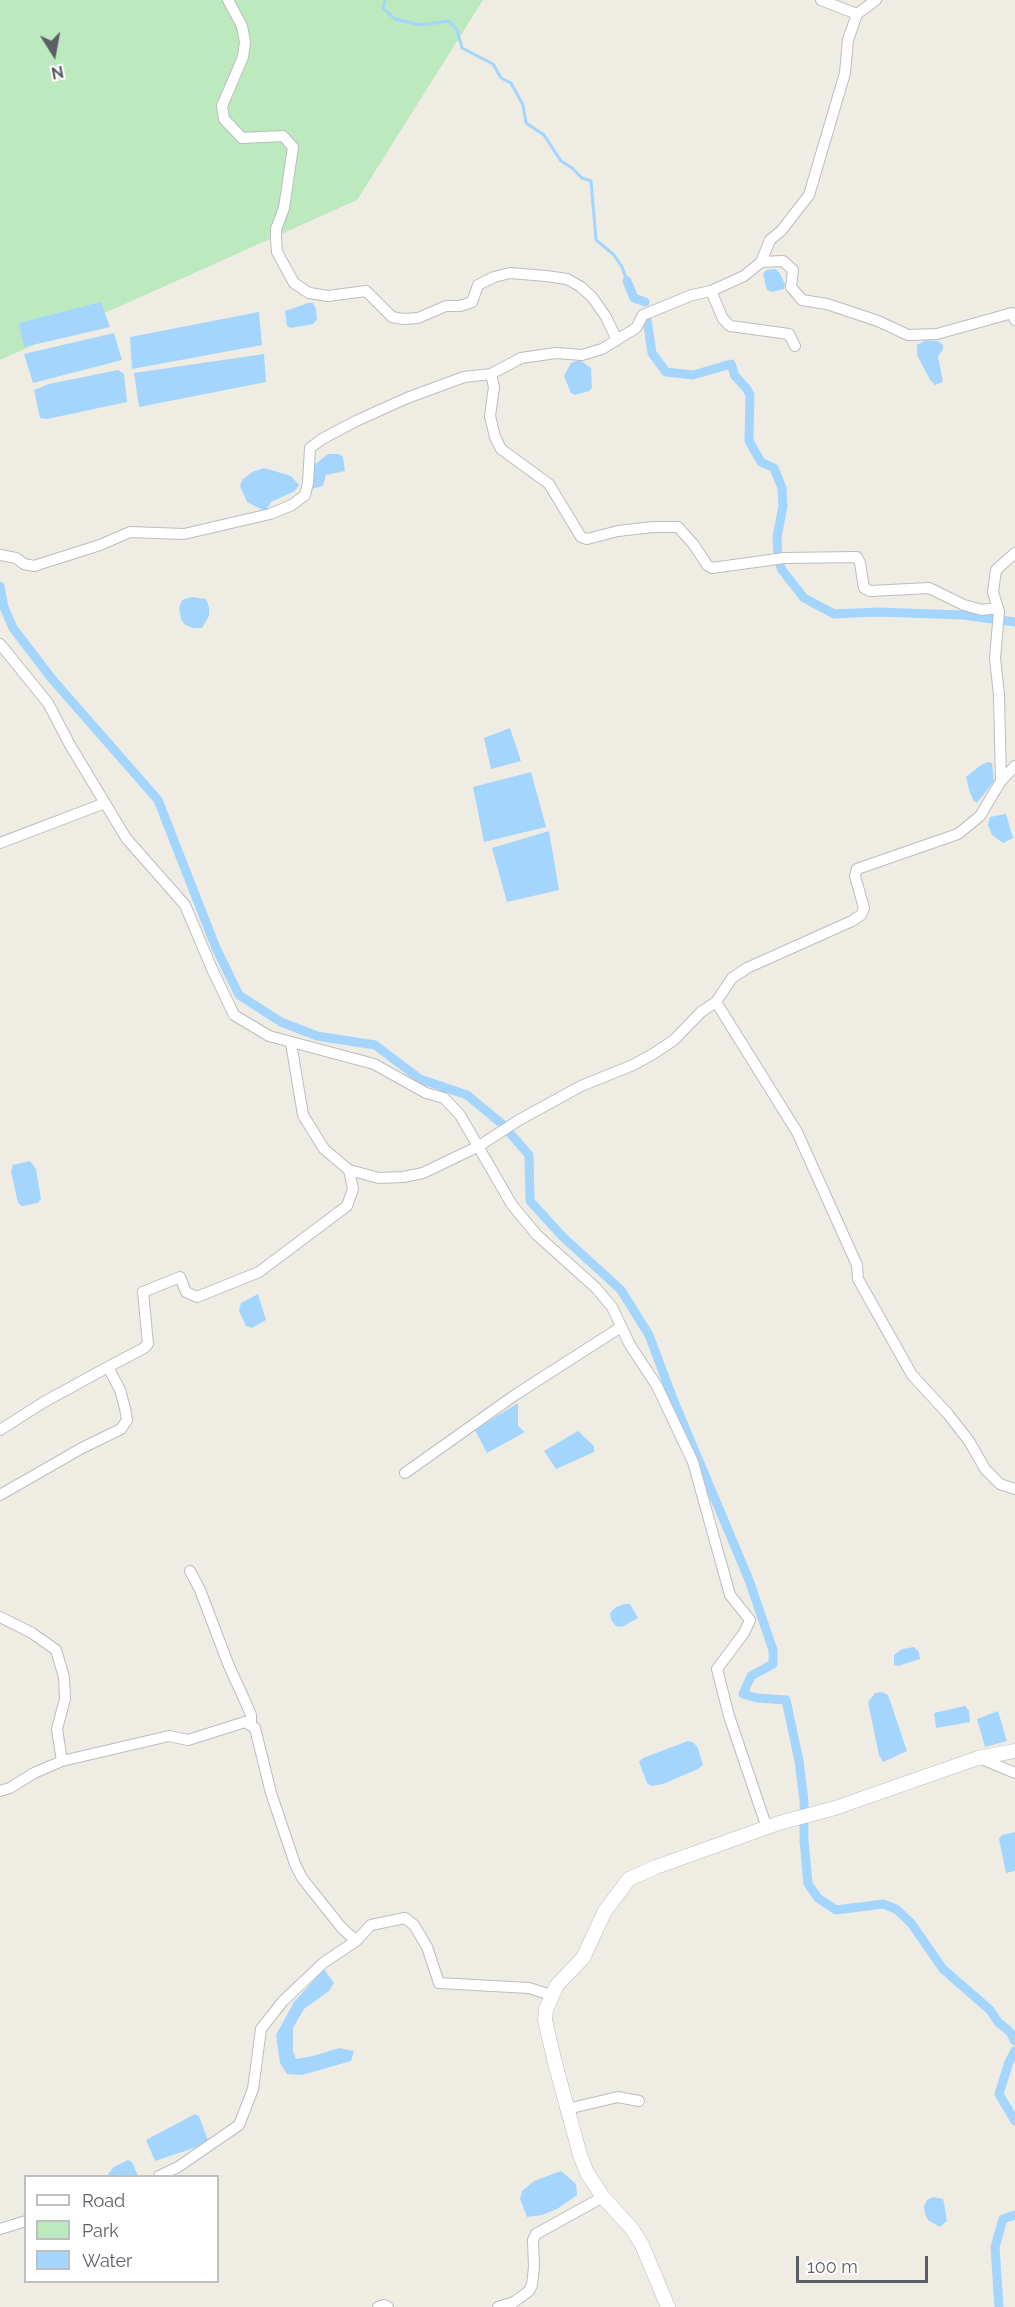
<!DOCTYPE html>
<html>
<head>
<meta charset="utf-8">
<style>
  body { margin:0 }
  #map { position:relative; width:1015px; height:2307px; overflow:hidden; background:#efede3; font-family:Raleway,sans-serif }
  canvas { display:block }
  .legend { position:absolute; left:24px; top:2175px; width:195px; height:108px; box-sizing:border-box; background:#fff; border:2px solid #bdbfc1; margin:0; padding:8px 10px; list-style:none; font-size:18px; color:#5b5f65 }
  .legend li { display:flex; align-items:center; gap:12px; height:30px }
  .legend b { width:30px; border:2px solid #bdbfc1 }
  .north { position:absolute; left:24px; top:24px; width:60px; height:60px; -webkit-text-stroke:4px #fff; paint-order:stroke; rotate:169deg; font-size:16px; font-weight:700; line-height:24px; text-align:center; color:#5b5f65 }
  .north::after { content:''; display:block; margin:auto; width:21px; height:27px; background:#5b5f65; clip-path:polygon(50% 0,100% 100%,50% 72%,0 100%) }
  .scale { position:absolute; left:796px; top:2256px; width:132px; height:27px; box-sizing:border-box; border:3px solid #5b5f65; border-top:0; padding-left:8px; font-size:18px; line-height:21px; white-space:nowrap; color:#5b5f65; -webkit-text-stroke:4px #fff; paint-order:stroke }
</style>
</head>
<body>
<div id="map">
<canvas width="1015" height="2307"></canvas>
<ul class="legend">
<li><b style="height:8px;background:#fff"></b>Road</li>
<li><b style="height:16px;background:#bde9be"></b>Park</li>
<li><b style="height:16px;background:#a3d5ff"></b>Water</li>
</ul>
<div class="north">N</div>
<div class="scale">100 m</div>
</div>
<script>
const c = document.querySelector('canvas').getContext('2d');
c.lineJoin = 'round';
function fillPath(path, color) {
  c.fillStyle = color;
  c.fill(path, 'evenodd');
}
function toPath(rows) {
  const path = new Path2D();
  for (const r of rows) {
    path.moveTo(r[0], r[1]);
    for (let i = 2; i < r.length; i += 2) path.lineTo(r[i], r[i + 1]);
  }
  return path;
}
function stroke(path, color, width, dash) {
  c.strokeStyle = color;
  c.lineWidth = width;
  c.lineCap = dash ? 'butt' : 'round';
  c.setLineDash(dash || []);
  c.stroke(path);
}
fillPath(toPath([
  [0,0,483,0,357,200,0,360]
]), '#bde9be');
fillPath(toPath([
  [775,269,779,272,785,284,784,289,772,292,767,290,763,274,766,270],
  [101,302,110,327,24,347,19,323],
  [308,303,313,303,316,309,317,320,313,324,290,328,287,326,285,311],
  [259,312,262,345,132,369,130,337],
  [114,333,122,360,33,383,24,354],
  [926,340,938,341,943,345,943,350,938,356,943,382,935,385,930,380,917,355,917,345],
  [264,354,266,382,139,407,134,373],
  [580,360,591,368,592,388,589,391,575,395,571,393,564,376,571,363],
  [118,370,124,374,127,402,47,419,40,418,34,390,49,384],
  [328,454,339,454,343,457,345,471,326,475,323,486,311,489,314,465],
  [264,468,291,476,299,485,295,491,271,502,267,509,263,510,247,502,240,486,242,480,252,472],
  [192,597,206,599,209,607,209,616,202,628,193,628,185,625,181,619,179,608,182,600],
  [510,728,521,761,491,769,484,738],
  [988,762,992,763,994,781,977,803,974,801,970,793,966,777,981,765],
  [531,772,546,827,484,842,473,787],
  [1006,814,1013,838,1003,843,992,835,988,825,990,817],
  [549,831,559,890,507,902,492,848],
  [30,1161,36,1169,41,1199,38,1203,22,1206,18,1203,11,1171,13,1165],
  [258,1294,266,1320,252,1328,246,1326,239,1311,241,1303],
  [518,1403,518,1426,525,1432,487,1453,475,1430],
  [578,1431,594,1446,594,1452,556,1469,544,1451],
  [625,1604,630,1604,638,1618,622,1627,616,1626,611,1620,610,1613,616,1607],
  [914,1647,919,1652,920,1659,898,1666,894,1665,894,1655,902,1649],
  [882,1692,888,1695,907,1751,883,1762,879,1755,868,1702,875,1693],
  [965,1706,969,1711,970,1722,936,1728,934,1713],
  [998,1711,1007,1741,985,1747,977,1719],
  [688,1741,693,1742,698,1748,703,1765,698,1769,663,1784,651,1786,647,1783,639,1762,643,1758],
  [1015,1832,1015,1871,1006,1873,999,1839,1002,1835],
  [324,1969,334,1983,329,1991,304,2009,293,2028,293,2051,296,2059,313,2056,339,2048,354,2051,351,2061,302,2075,287,2074,280,2063,276,2035,294,2002],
  [195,2114,199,2116,209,2143,155,2161,146,2140],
  [128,2160,132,2162,138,2176,109,2176,108,2174,114,2167],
  [561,2171,576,2184,577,2195,557,2209,542,2215,527,2217,520,2199,522,2191,534,2181],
  [933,2197,943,2199,944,2203,947,2221,940,2227,928,2220,925,2214,924,2206,927,2200]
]), '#a3d5ff');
stroke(toPath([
  [385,0,383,8,395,19,421,25,449,21,457,30,462,48,493,64,501,78,511,83,523,105,526,123,544,135,561,161,572,168,582,178,591,181,596,240,614,255,622,267,627,281]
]), '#a3d5ff', 3);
stroke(toPath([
  [627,281,634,298,645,302],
  [646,313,652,353,666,372,693,375,731,364,735,376,747,389,750,395,749,441,761,462,774,468,782,488,783,506,777,537,778,560,782,570,804,598,834,614,877,612,963,615,1015,622],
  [0,586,4,607,13,628,52,679,158,800,216,948,239,995,281,1022,317,1036,375,1045,420,1079,467,1095,502,1124,529,1155,530,1201,563,1237,621,1290,649,1335,673,1399,749,1580,773,1650,773,1664,751,1676,743,1694,757,1698,786,1700,799,1761,804,1801,804,1840,808,1884,818,1898,836,1910,883,1904,896,1909,911,1923,943,1969,990,2010,998,2022,1010,2032,1015,2041],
  [1015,2051,1009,2062,999,2094,1015,2121],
  [999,2307,995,2247,1003,2219,1015,2215]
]), '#a3d5ff', 9);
const street = toPath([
  [228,0,242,26,245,42,243,57,222,106,224,119,242,138,283,136,293,147,284,208,276,229,276,239,277,252,294,283,309,293,328,296,366,291,392,317,403,319,418,318,446,306,460,306,472,302,478,285,494,277,510,273,546,276,567,279,581,287,592,297,606,317,617,340],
  [821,0,857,14],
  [876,0,857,14,848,40,845,73,809,195,781,231,770,240,761,262,744,276,711,291,692,295,643,315,636,328,602,349,582,355,556,353,521,358,491,374,494,387,490,416,495,437,501,449,549,484,581,537,587,539,618,531,653,527,678,527,694,545,707,565,712,568,784,558,857,557,860,563,864,588,870,591,929,588,964,605,982,610,997,608],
  [761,262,783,261,793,270,791,287,802,300,827,304,878,321,908,335,937,334,1012,313,1015,320],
  [711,291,723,319,730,326,789,334,795,346],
  [0,555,16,558,24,564,34,566,100,545,130,532,184,534,270,514,292,505,305,495,308,483,310,448,322,439,356,421,407,398,464,377,491,374],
  [0,644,48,703,70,745,126,838,185,905,212,969,234,1015,269,1036,374,1064,426,1093,444,1098,460,1115,512,1205,537,1235,596,1288,612,1307,630,1345,657,1386,693,1462,730,1595,750,1620,744,1633,717,1669,729,1716,767,1828],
  [1001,781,1015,766],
  [0,843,105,803],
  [716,1002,797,1132,857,1265,858,1279,912,1375,948,1414,969,1441,985,1469,1000,1484,1015,1489],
  [291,1043,303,1115,324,1149,349,1170,379,1178,403,1177,423,1173,479,1146,519,1120,581,1086,633,1065,653,1054,674,1040,701,1012,716,1002,732,978,747,968,852,921,861,915,864,908,855,876,857,869,958,834,980,816,1001,781,999,695,995,658,999,612,993,592,996,570,1015,553],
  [0,1430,44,1402,108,1367],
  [405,1473,515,1395,621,1327],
  [0,1495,82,1448,121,1429,127,1420,125,1408,120,1390,108,1367,144,1348,148,1344,143,1292,180,1277,186,1292,197,1297,259,1272,347,1206,353,1189,349,1170],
  [190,1571,200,1590,229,1666,245,1701,251,1715,251,1724],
  [0,1617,32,1633,56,1650,64,1677,65,1699,57,1729,62,1761],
  [979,1758,1015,1773],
  [0,1791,10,1788,34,1773,62,1761,169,1736,188,1740,245,1722,255,1728,271,1793,295,1864,302,1878,341,1927,356,1941,371,1925,405,1918,414,1925,427,1947,439,1983,529,1988,551,1995],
  [567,2109,618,2097,639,2101],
  [159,2176,178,2167,239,2125,253,2089,261,2029,283,2001,323,1963,356,1941],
  [0,2229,26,2221],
  [378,2307,384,2305,388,2307],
  [498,2307,514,2302,529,2291,532,2285,534,2267,533,2240,536,2234,603,2197]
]);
const secondary = toPath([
  [668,2307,642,2245,632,2229,603,2197,587,2173,580,2155,555,2063,545,2020,546,2009,557,1985,583,1958,605,1911,629,1879,656,1867,779,1823,835,1808,978,1758,1015,1751]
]);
stroke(street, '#bbbdc3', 12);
stroke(secondary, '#b9bcc3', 15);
stroke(street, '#fff', 10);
stroke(secondary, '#fff', 14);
</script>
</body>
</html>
